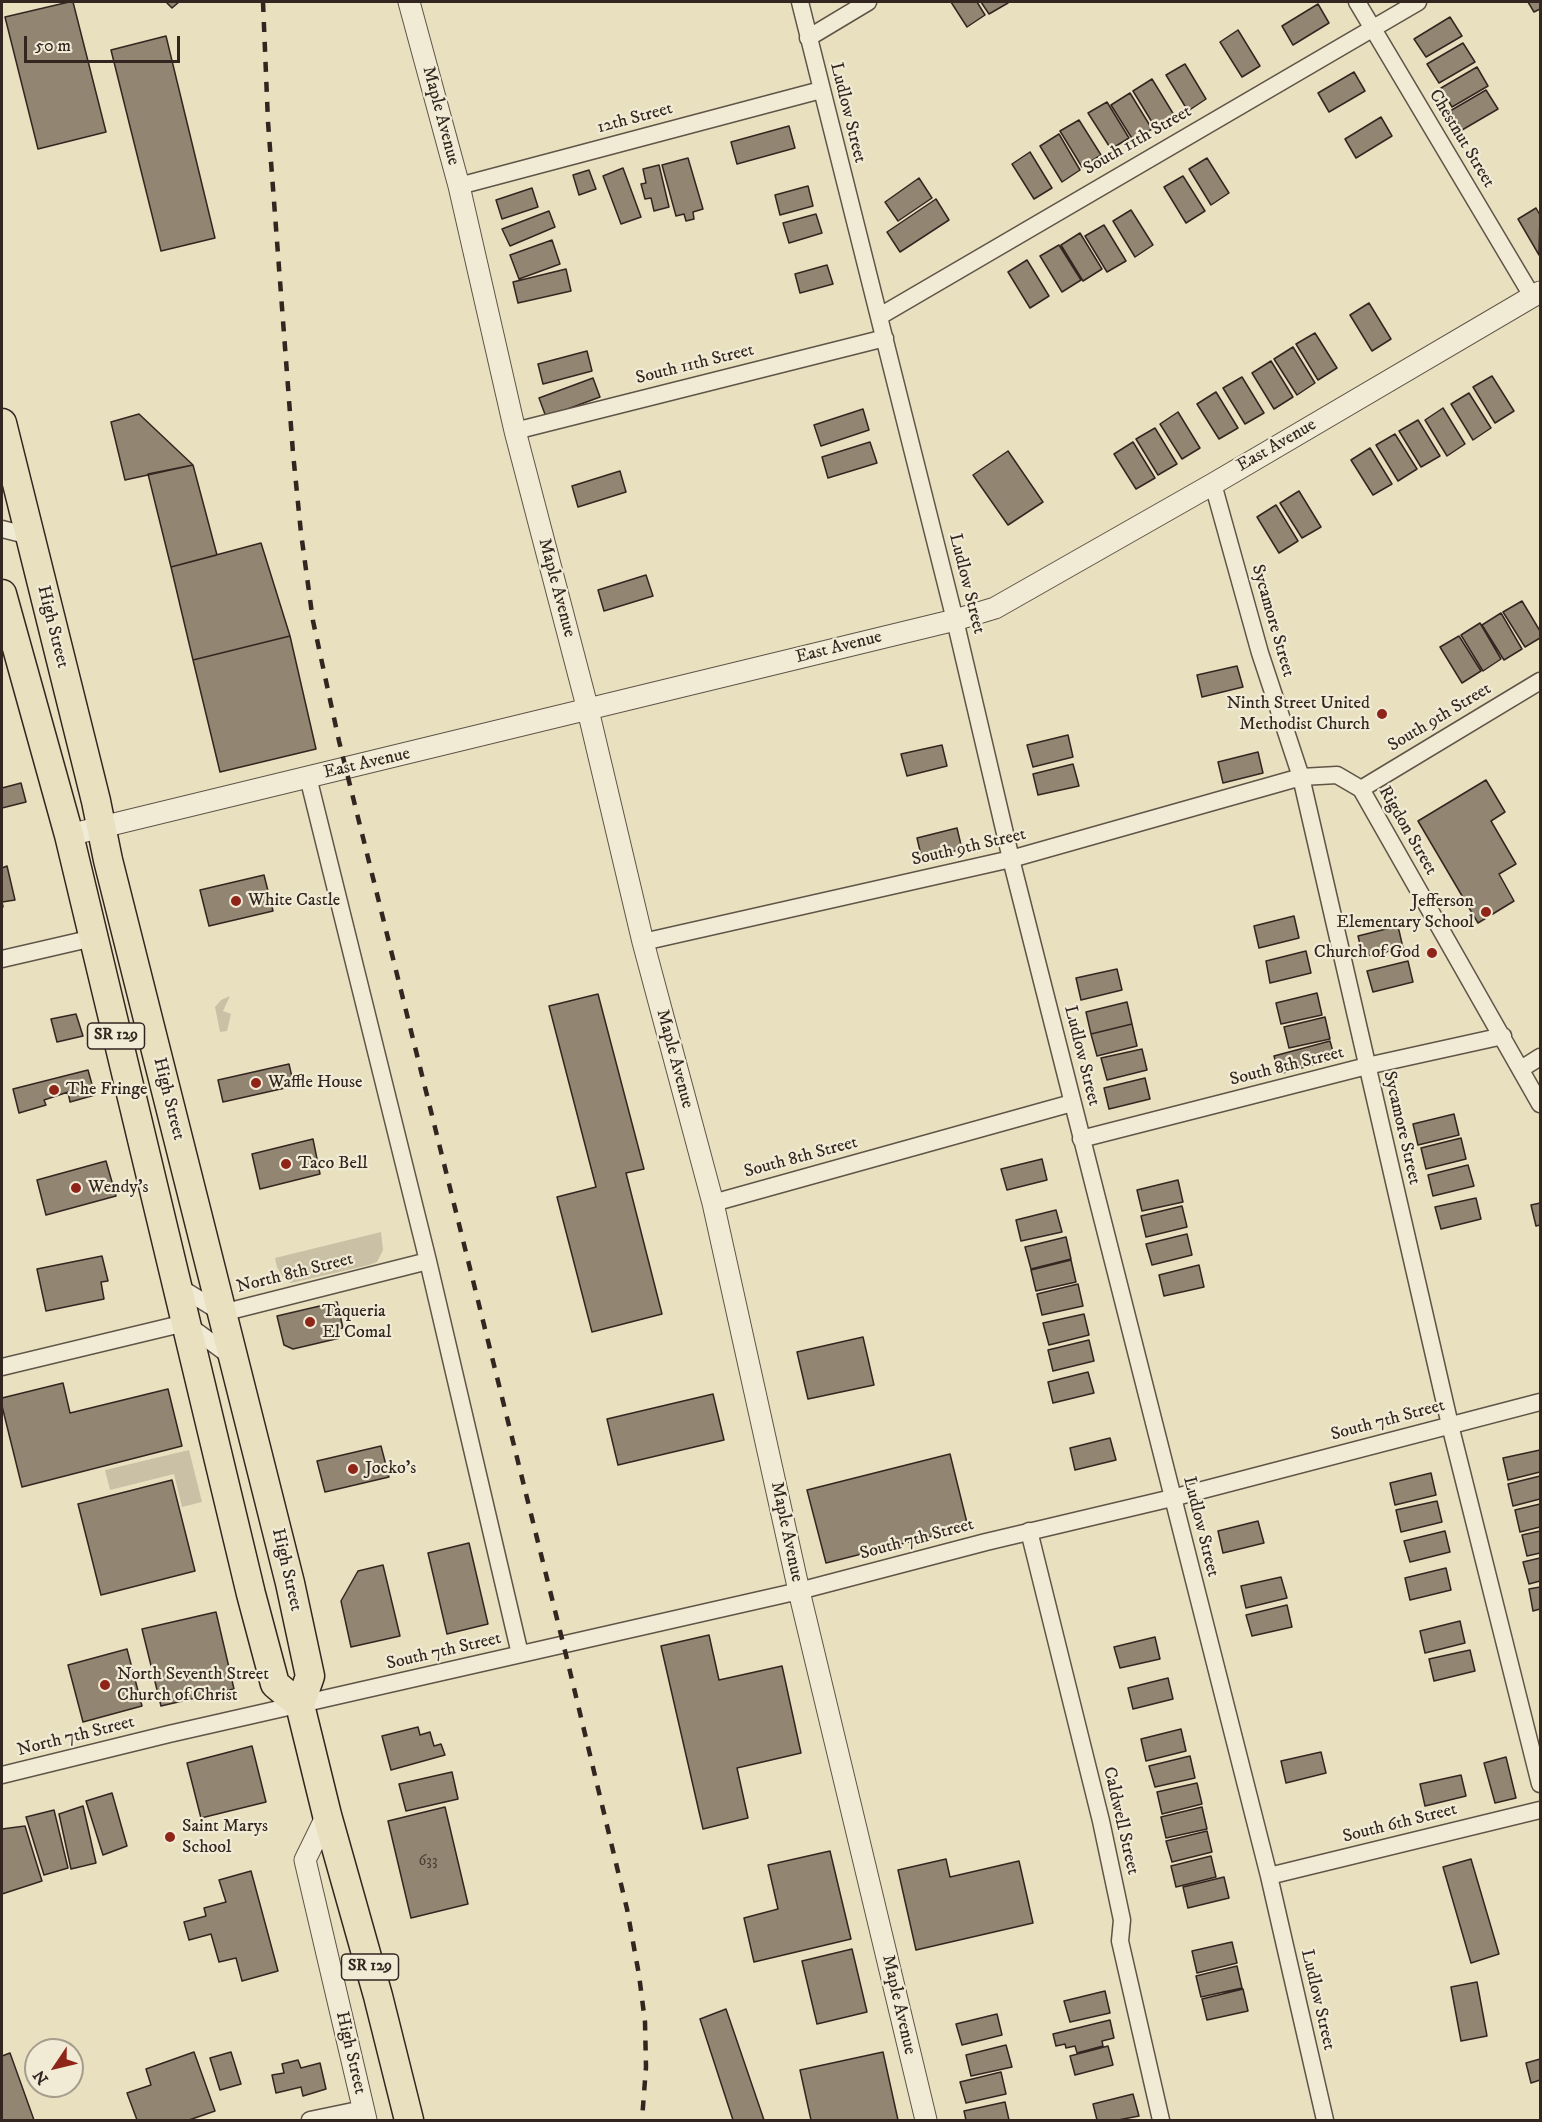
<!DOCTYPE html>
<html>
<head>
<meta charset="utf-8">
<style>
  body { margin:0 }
  #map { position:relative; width:1542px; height:2122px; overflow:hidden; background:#e9e0c0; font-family:"IM FELL DW Pica",serif }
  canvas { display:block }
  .frame { position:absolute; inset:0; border:3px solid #33251f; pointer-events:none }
  .north { position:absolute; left:24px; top:2038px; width:60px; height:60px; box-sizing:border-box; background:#f1ebd6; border:2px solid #a59c8d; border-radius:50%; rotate:235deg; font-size:16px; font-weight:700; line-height:24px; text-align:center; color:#33251f }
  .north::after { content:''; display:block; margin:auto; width:21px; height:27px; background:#8f2418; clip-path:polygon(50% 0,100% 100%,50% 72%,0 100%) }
  .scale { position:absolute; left:24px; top:36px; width:156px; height:27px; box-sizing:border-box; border:3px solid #33251f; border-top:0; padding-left:8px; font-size:18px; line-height:21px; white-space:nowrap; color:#33251f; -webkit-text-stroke:4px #f1ebd6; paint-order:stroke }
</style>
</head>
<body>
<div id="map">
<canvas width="1542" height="2122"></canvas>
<div class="frame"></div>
<div class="north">N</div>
<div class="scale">50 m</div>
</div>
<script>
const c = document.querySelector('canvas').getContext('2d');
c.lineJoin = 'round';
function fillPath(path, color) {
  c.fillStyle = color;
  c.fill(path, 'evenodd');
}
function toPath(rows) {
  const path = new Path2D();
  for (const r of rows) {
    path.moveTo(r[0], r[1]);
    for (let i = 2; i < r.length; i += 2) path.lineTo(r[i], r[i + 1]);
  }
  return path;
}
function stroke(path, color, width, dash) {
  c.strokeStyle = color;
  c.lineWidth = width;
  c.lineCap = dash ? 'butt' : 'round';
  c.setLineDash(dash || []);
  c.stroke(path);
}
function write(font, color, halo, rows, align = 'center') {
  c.font = font + ' "IM FELL DW Pica",serif';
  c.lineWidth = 4.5;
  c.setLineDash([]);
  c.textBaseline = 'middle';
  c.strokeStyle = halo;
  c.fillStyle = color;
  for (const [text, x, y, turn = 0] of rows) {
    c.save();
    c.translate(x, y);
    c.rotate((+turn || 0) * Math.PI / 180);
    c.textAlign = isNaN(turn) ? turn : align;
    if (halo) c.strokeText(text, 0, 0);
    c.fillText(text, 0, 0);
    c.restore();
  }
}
fillPath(toPath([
  [230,996,223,1011,231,1014,227,1031,220,1032,215,1007,221,1000],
  [381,1232,383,1250,377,1262,369,1265,291,1283,283,1277,277,1267,275,1258],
  [189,1450,202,1502,182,1507,174,1474,110,1490,105,1470]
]), '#cac0a5');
const building = toPath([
  [69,2,73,2,106,132,38,149,5,17,69,2],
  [166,2,179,2,172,8,166,2],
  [951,2,977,2,985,15,967,27,951,2],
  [981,2,1007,2,1008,3,989,14,981,2],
  [1528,2,1540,2,1540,9,1534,12,1528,2],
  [1318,4,1329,23,1293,45,1282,26,1318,4],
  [1450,17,1462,36,1426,57,1414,39,1450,17],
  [1238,30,1260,66,1242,77,1220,42,1238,30],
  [166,36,215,238,161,251,111,50,166,36],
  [1463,43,1475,62,1439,83,1427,64,1463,43],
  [1185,64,1206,99,1188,111,1166,75,1185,64],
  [1477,67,1488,86,1452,107,1441,88,1477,67],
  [1354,72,1365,91,1329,112,1318,93,1354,72],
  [1152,79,1174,115,1155,127,1133,91,1152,79],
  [1486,90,1498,109,1462,130,1450,111,1486,90],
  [1130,93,1152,129,1133,140,1111,105,1130,93],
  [1107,102,1129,138,1111,149,1088,113,1107,102],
  [1381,117,1392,136,1356,158,1345,139,1381,117],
  [1079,120,1101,155,1082,167,1060,131,1079,120],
  [789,126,795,148,737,164,731,142,789,126],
  [1059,134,1080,170,1062,182,1040,146,1059,134],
  [1030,152,1052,188,1034,199,1012,164,1030,152],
  [688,158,703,209,693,212,694,219,686,221,684,214,676,216,662,165,688,158],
  [1207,158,1229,193,1211,205,1189,169,1207,158],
  [659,165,669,207,654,211,651,198,645,199,641,184,646,183,643,169,659,165],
  [623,168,641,217,621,224,603,176,623,168],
  [589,170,596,189,579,195,573,175,589,170],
  [1183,176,1205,211,1186,223,1164,187,1183,176],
  [919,178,932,198,898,221,885,202,919,178],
  [808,186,813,206,780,215,775,195,808,186],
  [532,188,538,207,502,219,496,200,532,188],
  [936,199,949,220,900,252,887,232,936,199],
  [1536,208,1540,215,1539,255,1518,219,1536,208],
  [1131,210,1153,245,1135,257,1113,221,1131,210],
  [549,211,555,227,510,246,502,229,549,211],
  [816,214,822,233,789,243,783,223,816,214],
  [1104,225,1126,261,1107,272,1085,236,1104,225],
  [1080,233,1102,269,1083,281,1061,245,1080,233],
  [552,240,560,264,519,279,510,255,552,240],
  [1059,245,1081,280,1062,292,1040,256,1059,245],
  [1027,260,1049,296,1030,308,1008,272,1027,260],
  [827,265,833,284,800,293,795,274,827,265],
  [566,269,571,291,518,303,513,282,566,269],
  [1369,303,1391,339,1372,351,1350,315,1369,303],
  [1315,333,1337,368,1318,380,1296,344,1315,333],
  [1293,347,1315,383,1297,395,1274,359,1293,347],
  [587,351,592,371,543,384,538,364,587,351],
  [1271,361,1293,397,1274,409,1252,373,1271,361],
  [1492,376,1514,411,1495,423,1473,387,1492,376],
  [1242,377,1264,413,1245,424,1223,388,1242,377],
  [593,378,600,397,546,417,539,398,593,378],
  [1216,392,1238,428,1219,439,1197,404,1216,392],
  [1469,393,1491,428,1473,440,1451,404,1469,393],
  [1443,408,1465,444,1447,456,1425,420,1443,408],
  [863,409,869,430,821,446,814,425,863,409],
  [1178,412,1200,448,1182,459,1160,424,1178,412],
  [139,414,193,465,125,480,111,422,139,414],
  [1418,420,1440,456,1421,467,1399,431,1418,420],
  [1155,428,1177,464,1158,475,1136,439,1155,428],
  [1395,434,1417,469,1398,481,1376,445,1395,434],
  [870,442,877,463,828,478,822,457,870,442],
  [1133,442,1155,478,1136,489,1114,454,1133,442],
  [1370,448,1392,484,1373,495,1351,460,1370,448],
  [1008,451,1043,502,1008,525,973,475,1008,451],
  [193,465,217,555,171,567,148,474,193,465],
  [620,471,626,492,578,507,572,486,620,471],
  [1299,491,1321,527,1302,538,1280,503,1299,491],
  [1276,505,1298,541,1279,553,1257,517,1276,505],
  [261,543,290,636,193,660,171,567,261,543],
  [646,575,653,596,604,611,598,590,646,575],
  [1522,601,1540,631,1540,638,1525,647,1503,612,1522,601],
  [1501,613,1522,649,1504,660,1482,625,1501,613],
  [1480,623,1501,659,1483,671,1461,635,1480,623],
  [290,636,316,749,220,772,193,660,290,636],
  [1459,636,1481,671,1462,683,1440,647,1459,636],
  [1237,666,1243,687,1202,697,1197,675,1237,666],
  [1068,735,1073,757,1033,767,1027,745,1068,735],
  [942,745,947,766,907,776,901,754,942,745],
  [1258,752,1263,773,1223,783,1218,762,1258,752],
  [1073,764,1079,786,1038,795,1033,774,1073,764],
  [1486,780,1505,812,1491,821,1516,864,1499,874,1514,901,1478,923,1418,821,1486,780],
  [21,783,26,802,2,808,2,788,21,783],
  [957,828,962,849,922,859,917,838,957,828],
  [7,866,15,900,2,902,3,907,2,907,2,868,7,866],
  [264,875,273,911,209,926,200,890,264,875],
  [1294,916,1299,938,1259,948,1254,926,1294,916],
  [1398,926,1403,948,1363,957,1358,936,1398,926],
  [1306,951,1311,973,1270,983,1266,961,1306,951],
  [1408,961,1413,982,1373,992,1367,971,1408,961],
  [1117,969,1122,990,1081,1000,1076,978,1117,969],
  [1317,993,1322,1015,1281,1024,1276,1003,1317,993],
  [598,994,644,1169,626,1173,662,1314,592,1332,557,1197,596,1187,549,1006,598,994],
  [1127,1002,1132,1024,1091,1034,1086,1012,1127,1002],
  [76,1014,83,1036,57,1042,51,1019,76,1014],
  [1325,1017,1330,1039,1289,1048,1284,1027,1325,1017],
  [1132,1024,1137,1046,1097,1056,1091,1034,1132,1024],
  [1330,1041,1335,1059,1279,1074,1274,1056,1330,1041],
  [1142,1049,1147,1070,1107,1080,1101,1058,1142,1049],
  [289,1064,294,1086,223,1102,218,1080,289,1064],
  [88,1070,95,1095,70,1102,68,1092,44,1100,46,1105,19,1113,13,1089,88,1070],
  [1145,1078,1150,1099,1109,1109,1104,1088,1145,1078],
  [1454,1114,1459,1135,1418,1145,1413,1124,1454,1114],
  [1461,1138,1466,1159,1426,1169,1421,1148,1461,1138],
  [313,1139,320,1174,260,1189,252,1154,313,1139],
  [1042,1159,1047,1180,1007,1190,1001,1169,1042,1159],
  [106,1161,116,1196,46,1215,37,1180,106,1161],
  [1468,1165,1474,1186,1433,1196,1428,1175,1468,1165],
  [1178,1180,1183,1202,1142,1211,1137,1190,1178,1180],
  [1476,1198,1481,1219,1441,1229,1435,1207,1476,1198],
  [1540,1203,1540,1225,1536,1226,1531,1205,1540,1203],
  [1182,1206,1187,1227,1146,1237,1141,1216,1182,1206],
  [1056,1210,1062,1232,1021,1241,1016,1220,1056,1210],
  [1187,1234,1192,1255,1152,1265,1146,1244,1187,1234],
  [1066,1237,1071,1259,1031,1269,1025,1247,1066,1237],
  [102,1256,108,1281,101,1282,104,1299,46,1311,37,1269,102,1256],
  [1071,1260,1076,1282,1036,1291,1031,1270,1071,1260],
  [1199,1265,1204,1287,1164,1296,1159,1275,1199,1265],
  [1078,1284,1083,1306,1042,1315,1037,1294,1078,1284],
  [337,1302,343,1328,337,1329,340,1338,293,1349,284,1345,277,1316,337,1302],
  [1084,1314,1089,1335,1049,1345,1043,1323,1084,1314],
  [863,1337,874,1385,808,1399,797,1352,863,1337],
  [1089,1340,1094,1361,1053,1371,1048,1350,1089,1340],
  [1088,1372,1094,1393,1053,1403,1048,1382,1088,1372],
  [63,1383,70,1413,168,1389,182,1446,22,1487,2,1406,2,1398,63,1383],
  [713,1394,724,1440,618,1465,607,1419,713,1394],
  [1110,1438,1116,1460,1075,1470,1070,1448,1110,1438],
  [381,1446,389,1477,325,1492,317,1461,381,1446],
  [1540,1450,1540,1472,1508,1480,1503,1458,1540,1450],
  [950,1454,968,1527,826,1563,807,1490,950,1454],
  [1431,1473,1436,1495,1395,1505,1390,1483,1431,1473],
  [1540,1476,1540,1499,1513,1506,1508,1484,1540,1476],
  [172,1480,195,1571,101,1595,78,1504,172,1480],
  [1437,1501,1442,1522,1401,1532,1396,1510,1437,1501],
  [1540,1504,1540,1527,1520,1532,1515,1510,1540,1504],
  [1258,1521,1264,1543,1223,1553,1218,1531,1258,1521],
  [1445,1531,1450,1552,1410,1562,1404,1541,1445,1531],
  [1540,1531,1540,1553,1527,1556,1522,1535,1540,1531],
  [469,1543,488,1624,447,1634,428,1553,469,1543],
  [1540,1558,1540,1581,1529,1584,1523,1562,1540,1558],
  [383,1565,400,1636,351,1647,341,1601,358,1571,383,1565],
  [1446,1568,1451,1590,1410,1600,1405,1578,1446,1568],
  [1281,1577,1287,1598,1246,1608,1241,1586,1281,1577],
  [1540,1587,1540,1609,1533,1611,1529,1589,1540,1587],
  [1287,1605,1292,1627,1252,1636,1246,1615,1287,1605],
  [216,1612,234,1689,161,1706,142,1629,216,1612],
  [1460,1621,1465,1643,1425,1653,1420,1631,1460,1621],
  [709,1635,719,1680,782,1666,801,1753,737,1768,748,1818,703,1829,661,1646,709,1635],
  [1155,1637,1160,1659,1120,1668,1114,1647,1155,1637],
  [127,1649,142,1706,83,1722,68,1665,127,1649],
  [1470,1650,1475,1671,1434,1681,1429,1659,1470,1650],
  [1168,1678,1173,1699,1133,1709,1128,1688,1168,1678],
  [418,1727,420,1735,430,1732,434,1746,441,1744,445,1755,391,1770,382,1736,418,1727],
  [1181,1729,1186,1751,1146,1761,1141,1739,1181,1729],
  [252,1746,266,1802,201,1818,187,1763,252,1746],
  [1321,1752,1326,1773,1286,1783,1281,1761,1321,1752],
  [1190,1756,1195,1778,1155,1787,1149,1766,1190,1756],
  [1506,1757,1516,1798,1495,1803,1484,1763,1506,1757],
  [452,1772,458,1799,406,1811,399,1784,452,1772],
  [1461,1775,1466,1796,1425,1806,1420,1784,1461,1775],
  [1197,1783,1202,1804,1162,1814,1157,1792,1197,1783],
  [112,1793,127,1846,103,1855,86,1801,112,1793],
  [83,1806,96,1863,71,1869,59,1814,83,1806],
  [445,1807,468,1904,411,1918,388,1821,445,1807],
  [1202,1807,1207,1829,1166,1838,1161,1817,1202,1807],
  [54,1810,68,1868,44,1875,26,1817,54,1810],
  [25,1826,42,1881,2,1894,2,1829,25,1826],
  [1207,1831,1212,1852,1172,1862,1166,1841,1207,1831],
  [830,1851,851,1939,754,1962,744,1918,778,1909,768,1865,830,1851],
  [1211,1856,1216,1877,1176,1887,1171,1866,1211,1856],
  [946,1859,950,1877,1019,1861,1033,1923,916,1950,898,1870,946,1859],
  [1471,1859,1499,1954,1471,1963,1443,1867,1471,1859],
  [251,1871,278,1971,242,1981,236,1958,219,1962,211,1934,189,1940,184,1922,206,1916,204,1908,226,1902,219,1880,251,1871],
  [1224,1877,1229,1898,1188,1908,1183,1887,1224,1877],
  [1232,1942,1237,1963,1197,1973,1192,1951,1232,1942],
  [852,1949,867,2012,817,2024,802,1961,852,1949],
  [1237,1966,1242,1988,1201,1997,1196,1976,1237,1966],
  [1477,1982,1487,2036,1461,2041,1451,1987,1477,1982],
  [1243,1989,1248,2011,1207,2020,1202,1999,1243,1989],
  [1105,1991,1110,2013,1070,2022,1064,2001,1105,1991],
  [726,2009,764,2120,733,2120,700,2019,726,2009],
  [997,2014,1002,2035,962,2045,956,2024,997,2014],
  [1110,2020,1114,2038,1102,2041,1103,2046,1077,2053,1075,2046,1066,2048,1065,2044,1056,2046,1053,2034,1110,2020],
  [1006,2045,1012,2067,971,2076,966,2055,1006,2045],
  [1108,2046,1113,2065,1075,2075,1070,2056,1108,2046],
  [194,2052,215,2111,189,2120,137,2120,127,2093,151,2085,146,2069,194,2052],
  [231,2052,241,2084,220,2090,210,2058,231,2052],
  [883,2052,898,2120,811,2120,800,2070,883,2052],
  [10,2053,34,2120,2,2120,2,2056,10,2053],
  [1540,2059,1540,2080,1531,2083,1526,2063,1540,2059],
  [298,2060,301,2068,320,2063,326,2089,303,2096,301,2087,276,2093,272,2075,284,2073,282,2064,298,2060],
  [1001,2072,1006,2094,966,2103,960,2082,1001,2072],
  [1133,2094,1139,2116,1118,2120,1097,2120,1093,2104,1133,2094],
  [1005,2102,1009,2120,966,2120,964,2111,1005,2102]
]);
fillPath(building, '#928673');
stroke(building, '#33251f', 1.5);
const minor = toPath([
  [800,2,955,620,1011,859,1269,1876,1325,2120],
  [1357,2,1532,296],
  [808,38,868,2],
  [459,186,821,90],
  [880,316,1418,2],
  [515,431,885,338],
  [1213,484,1260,653,1301,777,1450,1425,1540,1784],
  [2,529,30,536],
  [308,777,428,1261,520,1654],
  [1361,789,1540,681],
  [643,942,1011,859,1301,777,1337,775,1361,789,1540,1104],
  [2,959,93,938],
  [1521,1069,1540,1057],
  [1081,1139,1367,1066,1503,1036],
  [713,1203,1072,1103],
  [176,1285,222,1313,428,1261],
  [2,1367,185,1323,233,1358],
  [1029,1531,1101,1821,1122,1920,1120,1941,1161,2120],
  [2,1775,169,1734,799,1591,986,1542,1172,1498,1540,1402],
  [1269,1876,1540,1810],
  [310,2120,363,2109]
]);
const tertiary = toPath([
  [409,2,459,186,515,431,588,710,643,942,713,1203,799,1591,926,2120],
  [69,835,955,620,995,608,1213,484,1540,292],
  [327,1815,305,1860,366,2120]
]);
const trunk = toPath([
  [2,423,96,801,108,860,290,1583,310,1676,300,1705,327,1815,378,1996,409,2120],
  [2,594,69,835,251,1594,275,1684,300,1705]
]);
stroke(minor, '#605447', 19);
stroke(tertiary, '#605447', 23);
stroke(trunk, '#33251f', 31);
stroke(minor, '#f1ebd6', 16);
stroke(tertiary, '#f1ebd6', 21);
stroke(trunk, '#e9e0c0', 28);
stroke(toPath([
  [263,2,268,122,293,453,301,533,313,621,339,741,567,1659,627,1909,639,1975,645,2022,646,2067,642,2120]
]), '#33251f', 4.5, [10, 10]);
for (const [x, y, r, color] of [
  [1382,714,6,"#8f2418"],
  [236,901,6,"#8f2418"],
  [1486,912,6,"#8f2418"],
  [1432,953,6,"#8f2418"],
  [256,1083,6,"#8f2418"],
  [54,1090,6,"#8f2418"],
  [286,1164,6,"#8f2418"],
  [76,1188,6,"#8f2418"],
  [310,1322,6,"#8f2418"],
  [353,1469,6,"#8f2418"],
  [105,1685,6,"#8f2418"],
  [170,1837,6,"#8f2418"]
]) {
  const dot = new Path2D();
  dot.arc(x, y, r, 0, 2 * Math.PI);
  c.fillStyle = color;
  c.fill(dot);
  stroke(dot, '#f1ebd6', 2);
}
write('15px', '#4b3d34', null, [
  ["633",428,1862]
]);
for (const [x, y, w] of [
  [116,1036,57],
  [370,1967,57]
]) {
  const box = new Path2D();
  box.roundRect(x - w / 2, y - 13, w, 26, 4.5);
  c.fillStyle = '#f1ebd6';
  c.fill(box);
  stroke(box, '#33251f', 1.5);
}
write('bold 16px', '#33251f', null, [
  ["SR 129",116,1036],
  ["SR 129",370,1967]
]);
write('18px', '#33251f', '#f1ebd6', [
  ["Ludlow Street",847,113,76],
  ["Maple Avenue",440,116,75],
  ["12th Street",635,119,-15],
  ["Chestnut Street",1461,139,59],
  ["South 11th Street",1138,141,-30],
  ["South 11th Street",695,365,-14],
  ["East Avenue",1277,446,-30],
  ["Ludlow Street",966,584,76],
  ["Maple Avenue",556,588,75],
  ["Sycamore Street",1272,621,74],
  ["High Street",52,627,76],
  ["East Avenue",839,648,-14],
  ["South 9th Street",1440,718,-31],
  ["East Avenue",367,764,-13],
  ["Rigdon Street",1407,831,60],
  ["South 9th Street",969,848,-13],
  ["Ludlow Street",1081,1056,76],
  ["Maple Avenue",674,1059,75],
  ["South 8th Street",1287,1067,-14],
  ["High Street",168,1099,76],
  ["Sycamore Street",1401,1128,77],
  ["South 8th Street",801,1158,-15],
  ["North 8th Street",295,1274,-14],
  ["South 7th Street",1388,1421,-15],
  ["Ludlow Street",1200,1527,76],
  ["Maple Avenue",786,1532,78],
  ["South 7th Street",917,1540,-15],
  ["High Street",286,1570,77],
  ["South 7th Street",444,1652,-13],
  ["North 7th Street",76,1737,-14],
  ["Caldwell Street",1120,1821,77],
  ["South 6th Street",1400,1824,-14],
  ["Ludlow Street",1317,2000,77],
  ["Maple Avenue",898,2005,77],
  ["High Street",350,2053,77]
]);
write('18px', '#33251f', '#f1ebd6', [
  ["Ninth Street United",1370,704,"right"],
  ["Methodist Church",1370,725,"right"],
  ["White Castle",248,901],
  ["Jefferson",1474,902,"right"],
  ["Elementary School",1474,923,"right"],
  ["Church of God",1420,953,"right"],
  ["Waffle House",268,1083],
  ["The Fringe",66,1090],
  ["Taco Bell",298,1164],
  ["Wendy's",88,1188],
  ["Taqueria",322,1312],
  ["El Comal",322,1333],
  ["Jocko's",365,1469],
  ["North Seventh Street",117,1675],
  ["Church of Christ",117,1696],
  ["Saint Marys",182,1827],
  ["School",182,1848]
], 'left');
</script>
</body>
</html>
